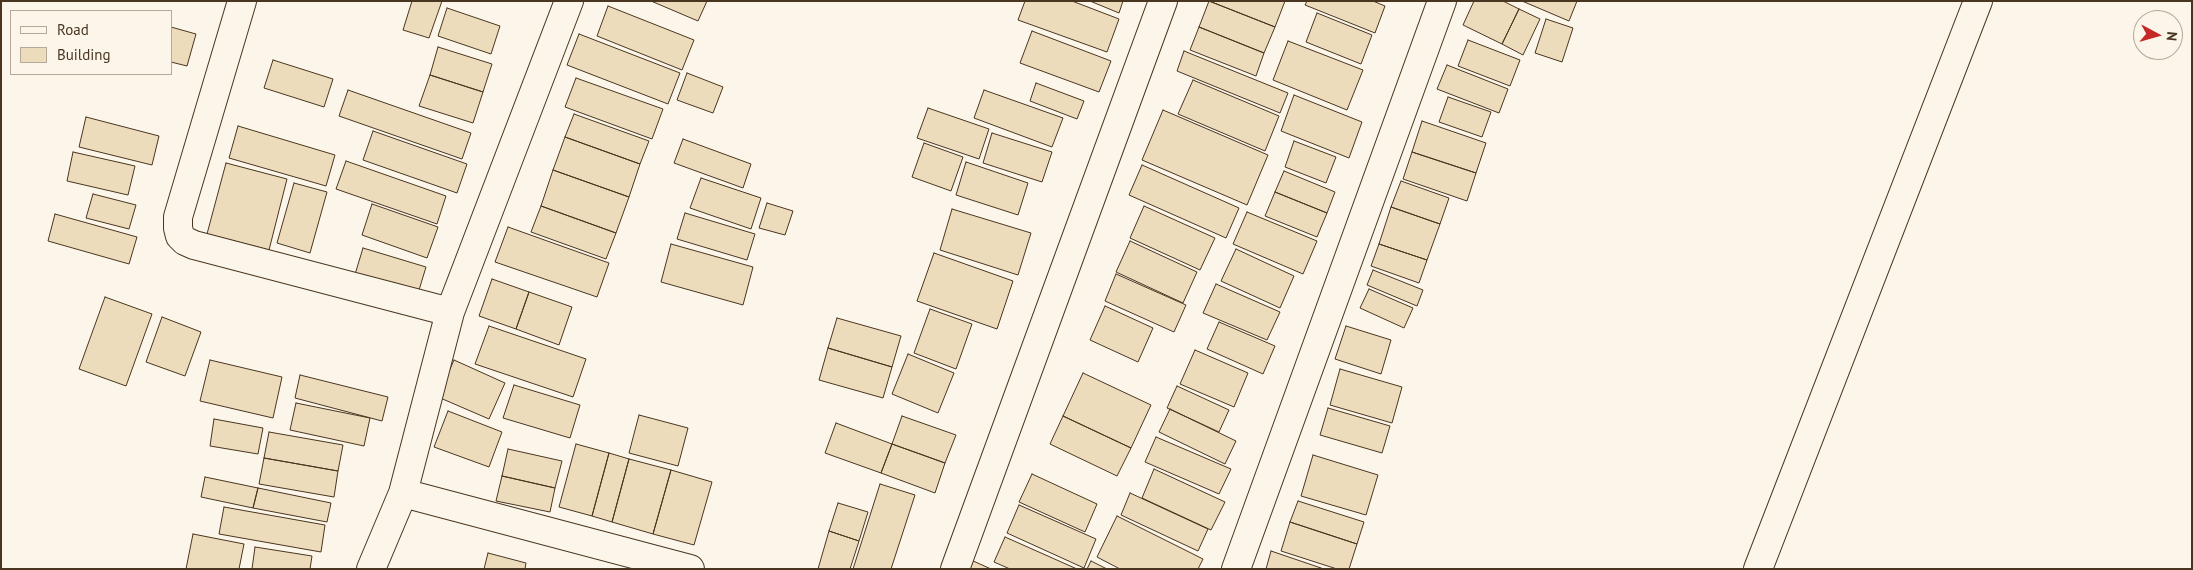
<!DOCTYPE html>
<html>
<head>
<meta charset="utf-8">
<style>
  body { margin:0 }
  #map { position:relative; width:2193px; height:570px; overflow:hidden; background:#fbf6e9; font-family:"PT Sans",sans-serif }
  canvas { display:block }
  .frame { position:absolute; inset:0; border:2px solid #4a3520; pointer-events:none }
  .legend { position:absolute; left:10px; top:10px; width:162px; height:65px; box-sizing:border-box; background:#fbf6e9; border:1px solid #b4a999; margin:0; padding:6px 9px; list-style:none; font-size:15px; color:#4a3520 }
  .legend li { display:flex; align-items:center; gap:10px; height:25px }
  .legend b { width:25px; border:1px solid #b4a999 }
  .north { position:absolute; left:2133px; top:10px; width:50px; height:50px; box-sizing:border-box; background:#fbf6e9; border:1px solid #b4a999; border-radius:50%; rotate:96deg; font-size:14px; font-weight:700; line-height:20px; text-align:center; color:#4a3520 }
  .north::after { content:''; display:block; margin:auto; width:18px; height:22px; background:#c62828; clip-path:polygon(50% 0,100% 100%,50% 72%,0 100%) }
</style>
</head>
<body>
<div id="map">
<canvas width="2193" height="570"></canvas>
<div class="frame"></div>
<ul class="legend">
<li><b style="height:6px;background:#fbf6e9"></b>Road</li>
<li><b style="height:14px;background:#ecdcbc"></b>Building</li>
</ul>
<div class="north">N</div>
</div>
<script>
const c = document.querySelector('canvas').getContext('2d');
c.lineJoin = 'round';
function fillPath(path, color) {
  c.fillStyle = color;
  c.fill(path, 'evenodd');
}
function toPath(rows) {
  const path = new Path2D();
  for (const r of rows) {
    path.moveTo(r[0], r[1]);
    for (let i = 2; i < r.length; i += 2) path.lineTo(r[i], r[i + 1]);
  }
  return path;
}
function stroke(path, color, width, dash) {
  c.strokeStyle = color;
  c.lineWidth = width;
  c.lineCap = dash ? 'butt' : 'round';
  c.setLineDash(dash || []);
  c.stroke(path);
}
const building = toPath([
  [412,1,442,1,429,38,403,30,412,1],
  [651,1,707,1,698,21,651,1],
  [1025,1,1072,1,1119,19,1107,52,1018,20,1025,1],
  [1090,1,1123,1,1119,13,1090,1],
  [1209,1,1275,27,1264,53,1199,27,1209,1],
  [1209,1,1285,1,1275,27,1209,1],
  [1307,1,1373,1,1385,6,1375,33,1305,5,1307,1],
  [1474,1,1503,1,1519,9,1502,44,1463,25,1474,1],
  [1522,1,1577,1,1569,21,1522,1],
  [608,6,694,40,682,70,597,36,608,6],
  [447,8,500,26,491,54,438,36,447,8],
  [1519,9,1540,19,1523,55,1502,44,1519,9],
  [1317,13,1372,35,1361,64,1306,42,1317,13],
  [1546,19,1573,28,1562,62,1535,53,1546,19],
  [171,27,196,34,187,66,171,62,171,27],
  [1199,27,1264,53,1256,76,1190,50,1199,27],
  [1032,31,1111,61,1099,92,1020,63,1032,31],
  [579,34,680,73,668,104,567,65,579,34],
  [1468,40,1520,60,1510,86,1458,66,1468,40],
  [1288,41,1363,70,1347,110,1273,80,1288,41],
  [438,47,492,64,483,92,430,75,438,47],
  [1184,51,1288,93,1280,113,1177,71,1184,51],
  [273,60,333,79,324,107,264,88,273,60],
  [1447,65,1508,89,1499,113,1437,89,1447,65],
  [687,73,723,87,713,113,677,100,687,73],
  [430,75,483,92,473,123,419,106,430,75],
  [576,78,663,109,652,139,565,107,576,78],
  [1193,80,1279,116,1265,151,1178,114,1193,80],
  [1036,83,1084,101,1077,119,1030,101,1036,83],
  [348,90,471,133,462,159,339,116,348,90],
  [984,90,1063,118,1052,147,974,118,984,90],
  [1294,95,1362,122,1349,158,1281,131,1294,95],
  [1448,97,1491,112,1482,137,1439,122,1448,97],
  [928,108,989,129,979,159,917,138,928,108],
  [1163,110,1268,155,1247,205,1142,160,1163,110],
  [574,114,649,141,640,164,565,137,574,114],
  [86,117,159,136,152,165,79,147,86,117],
  [1422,121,1486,143,1476,173,1412,152,1422,121],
  [238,126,335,155,326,186,229,158,238,126],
  [373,131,467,164,457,193,363,160,373,131],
  [992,133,1052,152,1042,182,983,163,992,133],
  [565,137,640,164,629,197,553,170,565,137],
  [683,139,751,164,743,188,674,163,683,139],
  [1294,141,1336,157,1326,183,1285,167,1294,141],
  [924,143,963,157,951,191,912,177,924,143],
  [73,152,135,166,128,195,67,181,73,152],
  [1412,152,1476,173,1467,201,1403,179,1412,152],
  [346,161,446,196,437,224,336,189,346,161],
  [966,162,1028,183,1018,215,956,195,966,162],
  [226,163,287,179,269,250,207,234,226,163],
  [1142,165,1239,208,1226,238,1129,195,1142,165],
  [553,170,629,197,616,233,541,206,553,170],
  [1284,171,1335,192,1327,213,1275,192,1284,171],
  [701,178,761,198,751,229,690,208,701,178],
  [1401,181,1449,198,1440,224,1391,207,1401,181],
  [294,183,327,192,310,253,277,243,294,183],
  [1275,192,1327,213,1317,237,1265,216,1275,192],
  [93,194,136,205,129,229,86,218,93,194],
  [767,203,793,211,785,235,759,228,767,203],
  [372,204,438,227,427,258,362,235,372,204],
  [541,206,616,233,606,259,531,232,541,206],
  [1144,206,1215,238,1200,270,1130,238,1144,206],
  [1391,207,1440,224,1427,260,1379,244,1391,207],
  [952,209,1031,233,1018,275,940,250,952,209],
  [1247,212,1317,241,1303,274,1233,244,1247,212],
  [685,213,755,234,747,260,677,239,685,213],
  [55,214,137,237,129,264,48,241,55,214],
  [508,227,609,263,597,297,495,262,508,227],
  [1130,241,1197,272,1183,303,1116,272,1130,241],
  [671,244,753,267,743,305,661,282,671,244],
  [1379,244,1427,260,1419,283,1371,266,1379,244],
  [363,248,426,267,416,300,353,281,363,248],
  [1236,249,1294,276,1280,308,1221,281,1236,249],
  [934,253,1013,281,997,329,917,301,934,253],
  [1373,270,1423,290,1417,306,1367,285,1373,270],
  [1116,274,1186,305,1174,332,1105,301,1116,274],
  [492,279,529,292,516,329,479,316,492,279],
  [1216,284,1280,312,1267,340,1203,313,1216,284],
  [1369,289,1413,308,1404,328,1360,308,1369,289],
  [529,292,572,307,559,345,516,329,529,292],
  [105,297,152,314,126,386,79,369,105,297],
  [1105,306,1153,328,1138,362,1090,340,1105,306],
  [930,309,972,324,956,369,914,353,930,309],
  [162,317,201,332,185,376,146,362,162,317],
  [837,318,901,336,892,367,828,348,837,318],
  [1219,322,1275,346,1263,374,1207,349,1219,322],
  [489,326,586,359,573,397,475,364,489,326],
  [1346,326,1391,340,1381,374,1335,359,1346,326],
  [828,348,892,367,883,398,819,380,828,348],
  [1195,350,1248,373,1234,407,1180,384,1195,350],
  [908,354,954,373,938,413,892,394,908,354],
  [210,360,282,377,273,418,200,401,210,360],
  [454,360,505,383,489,419,438,397,454,360],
  [1340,369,1402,387,1392,423,1330,405,1340,369],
  [1083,373,1151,405,1131,448,1063,416,1083,373],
  [300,375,388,397,382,421,295,398,300,375],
  [514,385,580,405,570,438,503,418,514,385],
  [1177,386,1229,410,1219,432,1167,408,1177,386],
  [296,403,370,418,364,446,290,430,296,403],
  [1328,408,1390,426,1382,453,1320,435,1328,408],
  [1170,409,1236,441,1225,464,1159,432,1170,409],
  [448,411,502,432,489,467,434,447,448,411],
  [639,415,688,428,678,466,629,453,639,415],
  [902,416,956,435,945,463,892,444,902,416],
  [1063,416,1131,448,1117,476,1050,444,1063,416],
  [214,419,263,428,258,454,210,446,214,419],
  [836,423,892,444,881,473,825,453,836,423],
  [269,432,343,445,338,471,264,458,269,432],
  [1156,437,1231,469,1219,494,1145,462,1156,437],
  [576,444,609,453,592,516,559,507,576,444],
  [892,444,945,463,935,493,881,473,892,444],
  [508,449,562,461,555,488,502,476,508,449],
  [609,453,629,459,612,522,592,516,609,453],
  [1313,455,1378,475,1366,515,1301,496,1313,455],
  [264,458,338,471,334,497,259,484,264,458],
  [629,459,671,470,653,534,612,522,629,459],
  [1154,469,1225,502,1211,530,1142,498,1154,469],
  [671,470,712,482,694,545,653,534,671,470],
  [1032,474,1097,504,1085,532,1019,502,1032,474],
  [502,476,555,488,550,512,496,501,502,476],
  [205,477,258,488,253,508,201,497,205,477],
  [880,484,915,495,891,569,853,569,880,484],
  [258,488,331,503,327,522,253,508,258,488],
  [1130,493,1208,529,1198,551,1121,515,1130,493],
  [1298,501,1364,522,1357,544,1290,522,1298,501],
  [838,503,868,512,859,541,829,531,838,503],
  [1019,505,1096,539,1084,568,1007,533,1019,505],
  [224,507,325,525,321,552,219,534,224,507],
  [1117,516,1203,559,1198,569,1120,569,1097,557,1117,516],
  [1290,522,1357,544,1349,569,1337,569,1281,551,1290,522],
  [829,531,859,541,850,569,818,569,829,531],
  [193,534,244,544,239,569,186,569,193,534],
  [1005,537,1077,569,1010,569,994,562,1005,537],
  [255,547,312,556,310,569,252,569,255,547],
  [1271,551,1324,569,1266,569,1271,551],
  [488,553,526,563,525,569,484,569,488,553],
  [971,560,991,569,967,569,971,560],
  [1091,561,1107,569,1087,569,1091,561]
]);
fillPath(building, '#ecdcbc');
stroke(building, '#4a3520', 1);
const minor = toPath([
  [242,1,178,217,178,228,180,236,185,241,194,245,450,312],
  [403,493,690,569],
  [371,569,403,493,450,312,569,1],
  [955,569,1163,1],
  [1236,569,1442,1],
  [1758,569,1978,1]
]);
stroke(minor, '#4a3520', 30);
stroke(minor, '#fbf6e9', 28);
</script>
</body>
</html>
